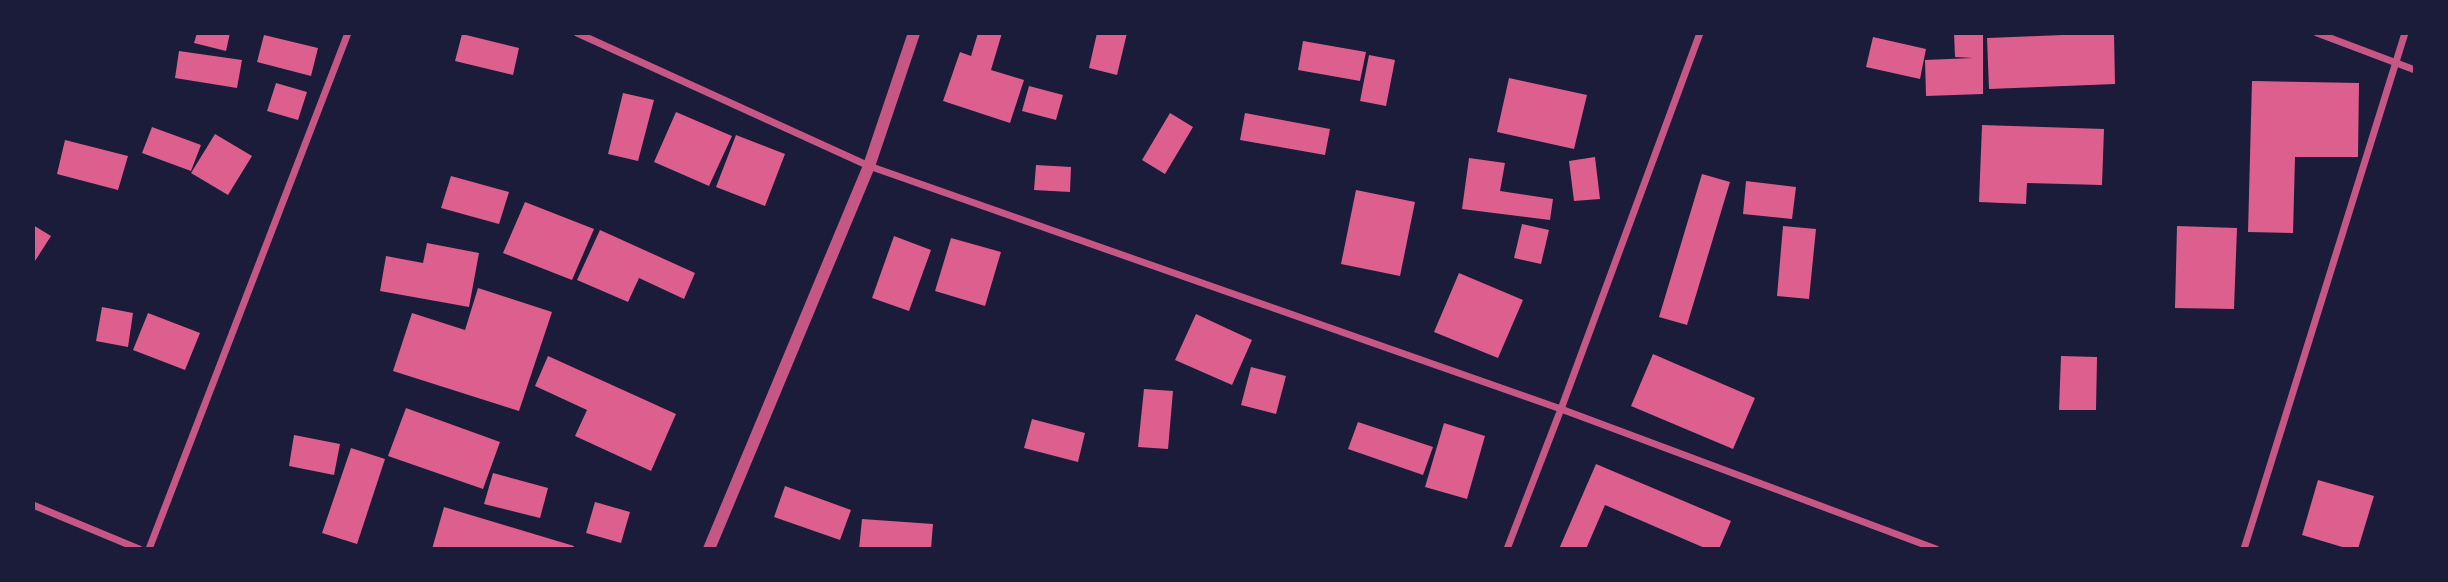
<!DOCTYPE html>
<html>
<head>
<meta charset="utf-8">
<style>
  body { margin:0 }
  #map { position:relative; width:2448px; height:582px; overflow:hidden; background:#1b1b3a; font-family:"Roboto Condensed",sans-serif }
  canvas { display:block }
  .frame { position:absolute; inset:0; border:35px solid #1b1b3a; pointer-events:none }
</style>
</head>
<body>
<div id="map">
<canvas width="2448" height="582"></canvas>
<div class="frame"></div>
</div>
<script>
const c = document.querySelector('canvas').getContext('2d');
c.lineJoin = 'round';
function fillPath(path, color) {
  c.fillStyle = color;
  c.fill(path, 'evenodd');
}
function toPath(rows) {
  const path = new Path2D();
  for (const r of rows) {
    path.moveTo(r[0], r[1]);
    for (let i = 2; i < r.length; i += 2) path.lineTo(r[i], r[i + 1]);
  }
  return path;
}
function stroke(path, color, width, dash) {
  c.strokeStyle = color;
  c.lineWidth = width;
  c.lineCap = dash ? 'butt' : 'round';
  c.setLineDash(dash || []);
  c.stroke(path);
}
fillPath(toPath([
  [197,33,230,33,226,51,194,43],
  [978,33,1002,33,991,70,1024,80,1010,123,943,101,960,52,971,56],
  [1097,33,1127,33,1117,75,1089,68],
  [1954,33,1983,33,1983,94,1926,96,1925,60,1973,58,1955,57],
  [2114,33,2115,84,1989,89,1987,38],
  [462,34,519,48,513,75,455,61],
  [264,35,318,48,311,76,257,62],
  [1873,37,1926,49,1920,79,1866,67],
  [1303,41,1366,52,1360,81,1298,70],
  [179,51,242,60,237,88,175,78],
  [1369,55,1395,60,1386,106,1360,101],
  [1509,78,1587,95,1574,149,1497,132],
  [2252,81,2359,83,2358,157,2295,157,2293,233,2248,232],
  [276,83,307,92,298,120,267,111],
  [1029,86,1063,95,1056,120,1022,111],
  [623,93,654,100,638,161,608,154],
  [676,112,732,136,709,186,654,162],
  [1170,113,1193,127,1165,174,1142,160],
  [1245,113,1330,129,1325,155,1240,140],
  [1982,125,2104,129,2102,185,2027,183,2026,204,1979,202],
  [152,127,201,145,191,171,142,153],
  [215,134,252,156,228,195,191,173],
  [736,135,785,154,765,206,716,187],
  [65,140,128,156,118,190,57,174],
  [1595,157,1600,199,1574,201,1569,161],
  [1469,158,1505,163,1500,191,1553,199,1550,220,1462,209],
  [1036,165,1071,167,1070,192,1034,190],
  [1702,174,1730,182,1687,325,1659,317],
  [451,176,509,192,499,224,441,208],
  [1746,181,1796,187,1792,219,1743,214],
  [1356,190,1415,202,1400,276,1341,264],
  [525,202,594,229,572,280,503,253],
  [1522,224,1549,230,1541,264,1514,258],
  [33,225,51,236,33,264],
  [1783,226,1816,229,1809,299,1777,296],
  [2177,226,2237,228,2234,309,2175,308],
  [600,230,695,273,684,299,639,278,628,302,577,280],
  [894,236,931,250,909,311,872,298],
  [951,238,1001,252,985,306,935,291],
  [427,243,479,253,469,307,380,291,386,256,423,263],
  [1459,273,1523,300,1498,358,1434,332],
  [478,288,552,312,519,411,393,371,412,313,465,330],
  [102,307,133,313,128,347,96,341],
  [148,313,200,333,185,370,133,350],
  [1196,314,1252,340,1232,385,1175,360],
  [1653,354,1755,398,1733,449,1631,406],
  [548,356,676,414,651,471,575,436,587,410,535,386],
  [2061,356,2097,357,2096,410,2059,410],
  [1251,367,1286,376,1276,414,1241,405],
  [1144,389,1173,391,1168,449,1138,447],
  [406,408,500,442,483,489,388,456],
  [1032,419,1085,433,1078,462,1024,448],
  [1358,422,1433,447,1423,475,1348,449],
  [1444,423,1485,436,1467,499,1425,487],
  [294,435,340,444,334,475,289,466],
  [351,448,385,459,357,544,322,533],
  [1596,464,1731,521,1719,549,1707,549,1605,505,1586,549,1559,549],
  [493,473,548,488,540,518,484,504],
  [2318,480,2374,496,2358,549,2349,549,2302,535],
  [785,486,851,510,840,540,774,517],
  [595,502,630,512,621,543,586,533],
  [444,507,574,546,573,549,432,549],
  [862,519,933,524,931,549,859,549]
]), '#dd5f8e');
stroke(toPath([
  [577,33,869,166,1561,409,1936,549],
  [2317,33,2415,70],
  [33,505,139,549],
  [149,549,348,33],
  [1507,549,1561,409,1700,33],
  [2244,549,2405,33]
]), '#c65784', 7);
stroke(toPath([
  [709,549,869,166,914,33]
]), '#c65784', 12);
</script>
</body>
</html>
